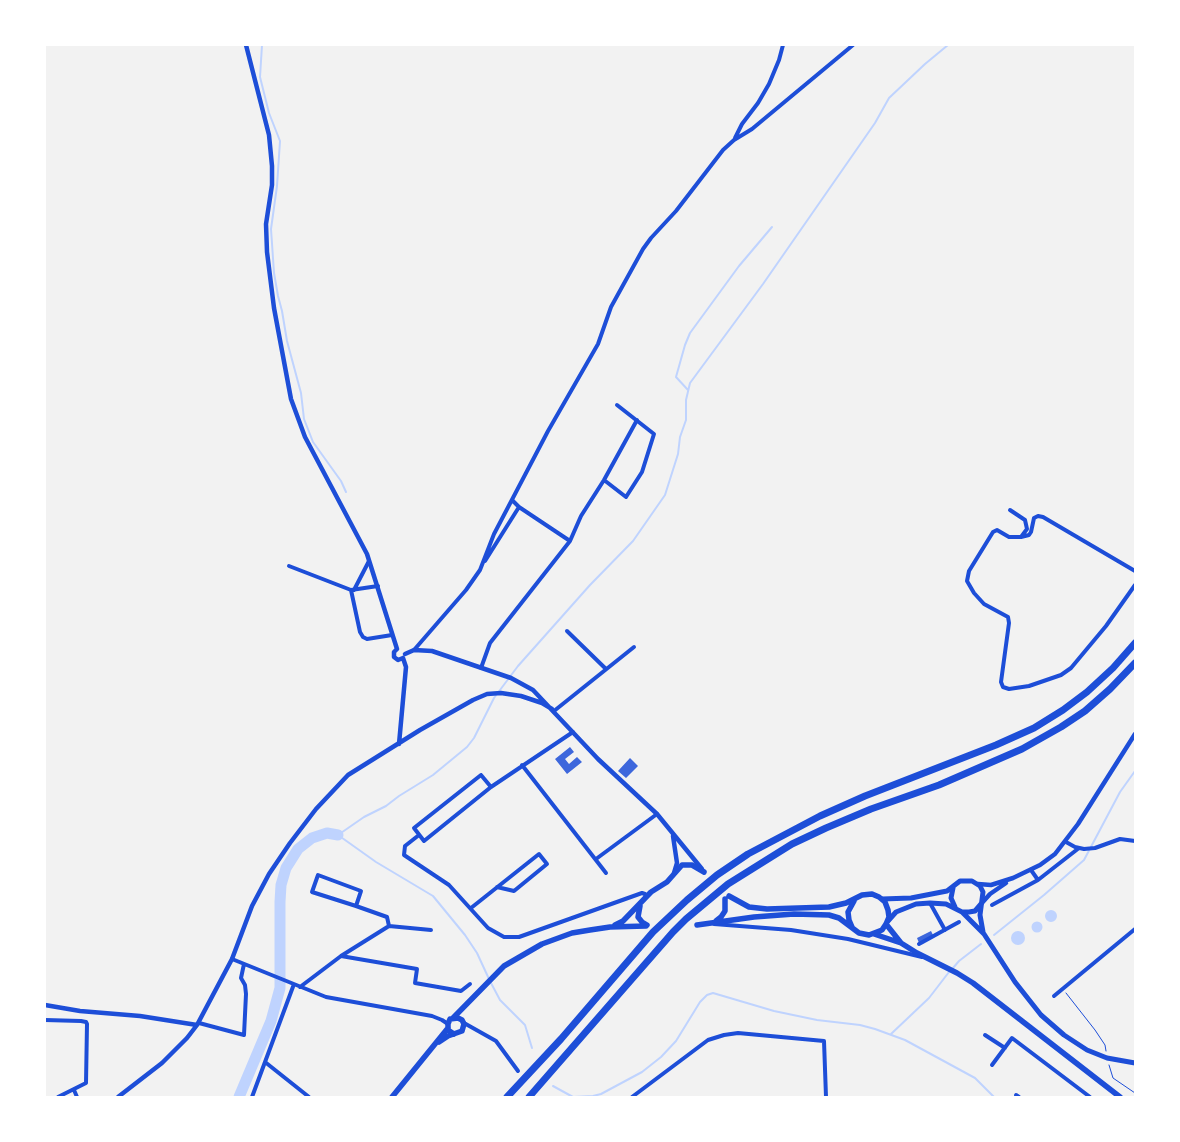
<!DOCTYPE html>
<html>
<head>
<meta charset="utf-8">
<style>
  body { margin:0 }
  #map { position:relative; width:1180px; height:1142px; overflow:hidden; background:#f2f2f2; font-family:"Sofia Sans Condensed",sans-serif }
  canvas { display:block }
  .frame { position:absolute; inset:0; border:46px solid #fff; pointer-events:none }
</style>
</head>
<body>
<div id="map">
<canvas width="1180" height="1142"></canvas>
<div class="frame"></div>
</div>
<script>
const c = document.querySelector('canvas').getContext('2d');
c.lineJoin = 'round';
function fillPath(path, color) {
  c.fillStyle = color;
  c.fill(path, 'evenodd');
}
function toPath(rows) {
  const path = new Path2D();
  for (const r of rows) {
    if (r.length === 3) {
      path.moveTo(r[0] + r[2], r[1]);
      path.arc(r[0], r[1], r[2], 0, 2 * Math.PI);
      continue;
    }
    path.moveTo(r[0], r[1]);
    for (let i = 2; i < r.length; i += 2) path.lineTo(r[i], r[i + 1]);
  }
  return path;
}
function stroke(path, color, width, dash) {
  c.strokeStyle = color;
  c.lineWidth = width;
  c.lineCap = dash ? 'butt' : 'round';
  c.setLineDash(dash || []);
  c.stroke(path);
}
fillPath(toPath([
  [1051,916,6],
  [1037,927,5.5],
  [1018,938,7]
]), '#bfd3fe');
stroke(toPath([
  [262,45,260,77,269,113,280,141,277,186,271,229,274,273,278,296,282,311,287,341,301,393,304,419,313,442,341,481,346,492],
  [688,390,676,377,685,345,690,333,739,266,772,227],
  [994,935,1044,895,1084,860,1120,792,1135,771],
  [953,968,959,961,981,944],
  [489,979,477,953,465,935,433,896,376,862,338,835,364,817,386,806,399,796,433,775,467,747,474,738,494,698,518,666,590,585,633,541,665,495,678,454,680,437,686,420,686,400,690,383,763,284,875,123,889,98,925,64,948,45],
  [491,983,500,1000,525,1025,532,1048],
  [891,1034,929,998,949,972],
  [553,1086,573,1097,593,1096,601,1094,642,1072,661,1057,676,1041,700,1002,707,995,713,993,774,1011,817,1020,860,1025,875,1029,905,1040,975,1078,994,1097]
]), '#bfd3fe', 2);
stroke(toPath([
  [239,1097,271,1021,280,988,280,902,281,885,286,868,298,849,312,838,327,833,338,835]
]), '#bfd3fe', 11);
fillPath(toPath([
  [570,747,574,752,565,759,569,764,577,757,582,762,567,774,555,759],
  [630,758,638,766,626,778,618,771],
  [931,931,933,935,919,943,917,938]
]), '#3d67dc');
stroke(toPath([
  [1066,993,1095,1030,1105,1045,1106,1051],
  [1109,1065,1113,1078,1135,1093]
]), '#1d4ed8', 1);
stroke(toPath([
  [735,138,742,124,758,103,769,84,779,60,783,45],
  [604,480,626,497,642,472,654,434,617,405],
  [512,500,519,507,570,541],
  [1010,510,1025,520,1027,529,1021,537,1009,537,997,530,993,532,969,571,967,581,974,593,984,604,1008,617,1009,623,1001,682,1003,687,1009,689,1029,686,1061,675,1071,668,1106,626,1135,585],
  [1021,537,1029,535,1031,532,1034,518,1038,516,1043,517,1135,571],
  [485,561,519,507],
  [289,566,351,590],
  [378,586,351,590,360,632,363,637,367,639,392,635],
  [354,590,369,561],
  [567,631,606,669],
  [414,650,466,590,480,570,494,534,548,431,598,344,611,307,643,249,651,238,676,211,723,150,734,140,752,129,853,45],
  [481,668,490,643,570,541,581,516,604,480,637,420],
  [554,711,634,647],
  [522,765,606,873],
  [481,775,491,787,424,841,414,828,481,775],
  [491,787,573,732],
  [419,835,405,846,404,855,449,885,488,928,504,937,519,937,642,893,645,894,646,897],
  [1066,842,1075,847,1084,849,1095,848,1120,839,1135,841],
  [596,859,657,814],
  [1038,880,1079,848],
  [930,903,945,930],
  [992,905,1038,880,1031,870],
  [356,906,361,891,318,875,312,892,356,906,387,917,389,926],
  [471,908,539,854,547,864,514,891,497,887],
  [714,924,791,930,848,939,922,957],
  [919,944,959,922],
  [341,956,417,969,415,983,461,991,470,984],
  [232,959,326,997,432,1016,442,1020,448,1024],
  [300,987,341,956,389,926,431,930],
  [1054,996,1135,929],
  [45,1020,81,1021,86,1022,87,1024,86,1083,58,1097],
  [199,1023,244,1035,246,994,245,985,241,978,244,964],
  [464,1023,496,1041,518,1071],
  [985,1035,1005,1048],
  [265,1062,309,1097],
  [992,1065,1012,1038,1090,1097],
  [74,1090,77,1097],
  [1016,1095,1019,1097],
  [252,1097,294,984],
  [632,1097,708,1040,724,1035,738,1033,824,1041,826,1097]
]), '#1d4ed8', 4);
stroke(toPath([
  [246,45,269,135,272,166,272,185,266,224,267,252,274,308,291,399,305,437,367,554,397,649],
  [397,649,394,652,394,657,398,660,403,658],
  [405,654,414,650,432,651,511,678,533,690,598,759,657,814,702,869],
  [399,744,406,667,403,658],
  [673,836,677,863,674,873],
  [978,884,991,885,1013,878,1040,865,1055,854,1078,824,1135,734],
  [981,904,990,894,1006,883],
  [45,1005,80,1011,140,1016,197,1025],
  [118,1097,162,1063,187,1038,197,1025,232,959,252,906,269,874,290,843,316,809,348,775,420,730,473,700,487,694,501,693,521,696,542,703,552,709]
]), '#1d4ed8', 4.5);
stroke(toPath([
  [953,888,951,898,955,907],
  [882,899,911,898,947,891,960,881,972,881,980,886,983,892,980,915,983,932],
  [962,912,984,934,1015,982,1041,1015,1064,1035,1087,1050,1107,1058,1135,1063],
  [888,921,896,912,916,904,930,903,946,904,962,912,969,912,975,911,981,904]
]), '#1d4ed8', 5);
stroke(toPath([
  [640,906,638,917,642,922,647,925],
  [716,921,721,917,725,911,725,899],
  [886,924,901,943,917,953,957,973,973,983,1120,1097],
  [615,925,623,921,651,892,667,882,682,865,692,865,704,872],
  [697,925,754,917,794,914,829,915,839,918,859,933,869,935,882,930,886,924,889,917,888,910,885,902,879,897,872,894,862,895,846,903,829,907,767,909,749,907,729,896],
  [852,927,849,920,848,912,854,901],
  [874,934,901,943],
  [453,1018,504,966,542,944,572,933,590,930,610,927,646,926],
  [439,1042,448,1036,462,1031,464,1024,462,1020,458,1018,450,1019,448,1024,448,1030,454,1034],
  [392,1097,448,1028]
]), '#1d4ed8', 5.5);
stroke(toPath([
  [507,1097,561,1039,653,932,687,900,717,875,748,854,820,816,865,796,996,745,1034,728,1063,710,1087,692,1113,668,1135,643],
  [529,1097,673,932,686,919,728,884,792,844,826,828,871,809,939,785,1022,749,1061,727,1085,711,1110,689,1135,663]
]), '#1d4ed8', 7);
</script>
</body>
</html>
